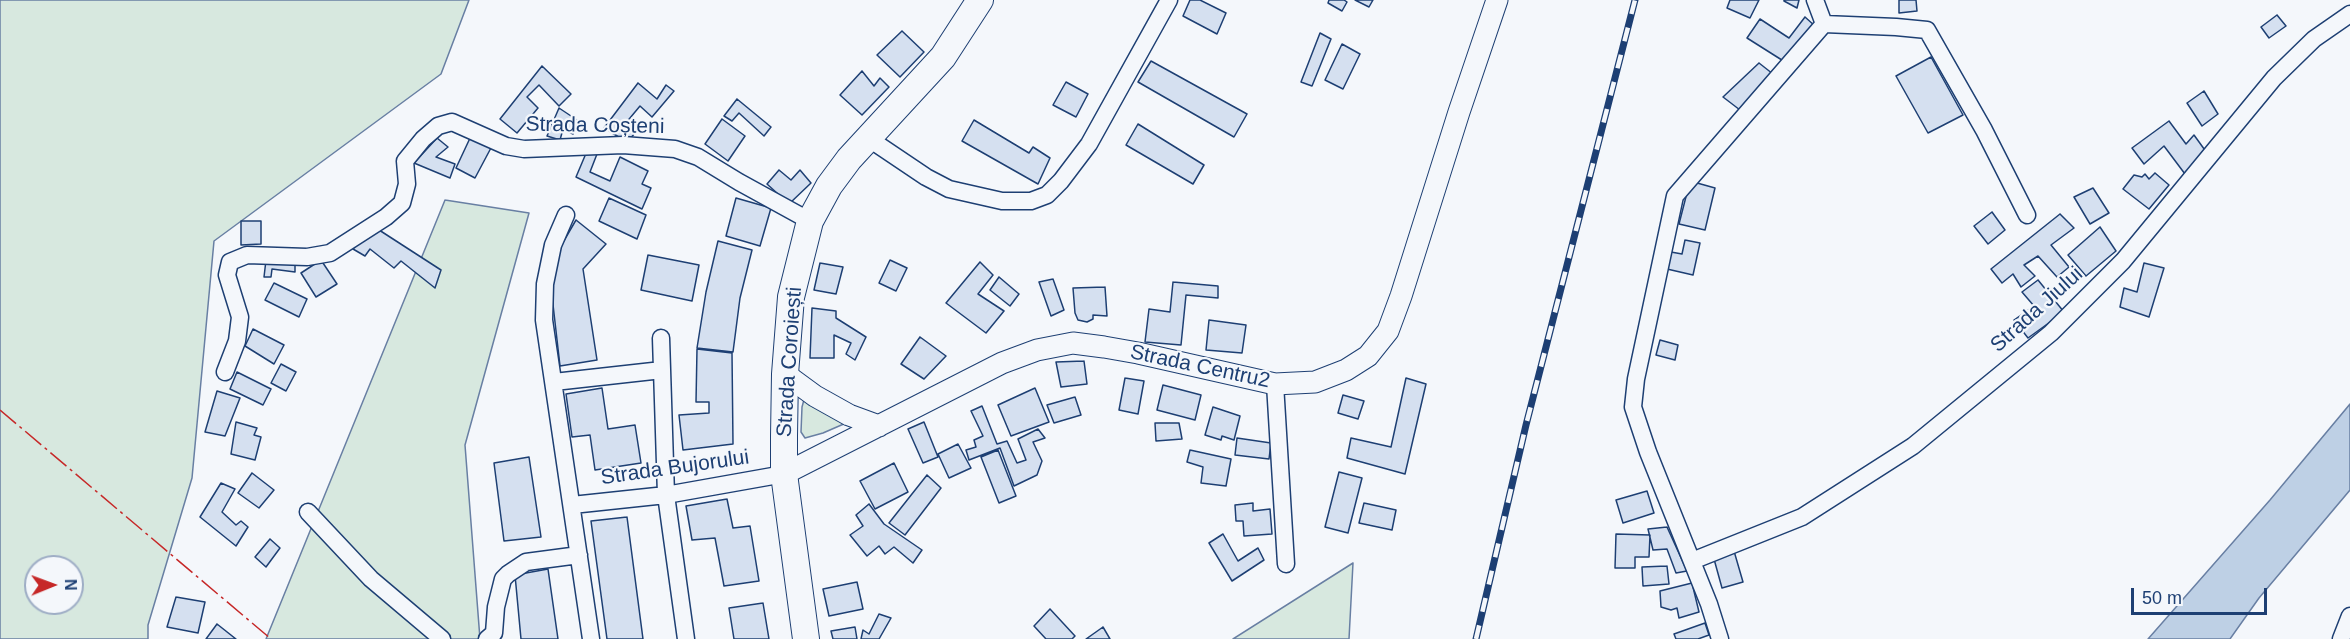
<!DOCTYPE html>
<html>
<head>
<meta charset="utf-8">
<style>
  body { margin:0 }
  #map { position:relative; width:2350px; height:639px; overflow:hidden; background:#f4f7fb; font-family:Helvetica,sans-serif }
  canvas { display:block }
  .north { position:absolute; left:24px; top:555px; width:60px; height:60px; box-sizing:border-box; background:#f4f7fb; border:2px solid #9eadc5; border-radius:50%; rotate:89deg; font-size:16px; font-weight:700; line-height:24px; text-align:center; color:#1d3f73 }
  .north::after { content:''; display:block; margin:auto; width:21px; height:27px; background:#c62828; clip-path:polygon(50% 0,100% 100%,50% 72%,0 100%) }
  .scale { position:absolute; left:2131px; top:588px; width:136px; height:27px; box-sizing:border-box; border:3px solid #1d3f73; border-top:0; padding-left:8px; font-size:18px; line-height:21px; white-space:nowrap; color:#1d3f73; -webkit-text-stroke:4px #f4f7fb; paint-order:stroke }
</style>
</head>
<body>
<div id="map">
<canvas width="2350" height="639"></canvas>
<div class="north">N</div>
<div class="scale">50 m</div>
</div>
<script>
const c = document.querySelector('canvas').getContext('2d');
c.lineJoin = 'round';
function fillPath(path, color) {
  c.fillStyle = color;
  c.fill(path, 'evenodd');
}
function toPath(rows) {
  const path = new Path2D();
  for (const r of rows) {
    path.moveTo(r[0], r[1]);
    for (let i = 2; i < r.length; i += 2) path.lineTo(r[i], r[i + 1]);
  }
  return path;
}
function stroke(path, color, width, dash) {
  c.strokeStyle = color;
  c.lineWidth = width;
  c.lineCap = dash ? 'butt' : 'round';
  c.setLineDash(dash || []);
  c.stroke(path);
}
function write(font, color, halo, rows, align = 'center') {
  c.font = font + ' Helvetica,sans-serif';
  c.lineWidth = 4.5;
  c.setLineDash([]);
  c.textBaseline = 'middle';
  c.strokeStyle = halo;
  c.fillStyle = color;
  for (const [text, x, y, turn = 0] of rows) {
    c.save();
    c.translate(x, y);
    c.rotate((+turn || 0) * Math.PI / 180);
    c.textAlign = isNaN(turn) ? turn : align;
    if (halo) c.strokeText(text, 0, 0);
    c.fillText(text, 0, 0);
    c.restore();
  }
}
const green = toPath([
  [0,0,469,0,441,74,214,241,192,478,148,625,148,639,0,639,0,0],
  [36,567,72,567,72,603,36,603,36,567],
  [445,200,529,213,465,445,480,639,266,639,445,200],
  [805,396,846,423,823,433,805,438,801,432,802,407,805,396],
  [1353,563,1349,639,1233,639,1353,563]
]);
fillPath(green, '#d7e8df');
stroke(green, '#687fa3', 1.5);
const water = toPath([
  [2350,404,2350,490,2259,598,2230,639,2148,639,2270,500,2350,404]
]);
fillPath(water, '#bed0e5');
stroke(water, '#687fa3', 1.5);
const building = toPath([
  [1190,0,1200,0,1226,13,1217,34,1183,16,1190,0],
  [1329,0,1344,0,1347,2,1342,11,1328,3,1329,0],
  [1355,0,1373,0,1369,7,1355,0],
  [1730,0,1759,0,1750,18,1727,8,1730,0],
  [1784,0,1799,0,1797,8,1784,1,1784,0],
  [1899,0,1916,0,1917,11,1899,13,1899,0],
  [2277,15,2286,26,2269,38,2261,27,2277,15],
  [1805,17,1815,26,1785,62,1747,38,1760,19,1789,38,1805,17],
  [902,31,924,52,900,77,877,55,902,31],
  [1320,33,1331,39,1312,86,1301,82,1320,33],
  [1342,44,1360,54,1343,89,1325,80,1342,44],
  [1931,57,1963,115,1928,133,1896,76,1931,57],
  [1151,61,1247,114,1234,137,1138,82,1151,61],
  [1759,63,1773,74,1740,110,1723,97,1759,63],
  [542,66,571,94,559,106,539,85,527,97,538,108,517,133,500,119,542,66],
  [862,71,874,86,880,78,889,87,862,115,840,95,862,71],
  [1066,82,1088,94,1076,117,1053,105,1066,82],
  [638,83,657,99,666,85,674,91,652,117,640,106,625,124,636,132,627,142,604,128,638,83],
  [2204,91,2218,114,2202,126,2187,103,2204,91],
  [737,99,771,127,764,136,739,113,732,121,724,116,737,99],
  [559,108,577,120,573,134,563,129,560,140,547,136,559,108],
  [722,119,745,136,728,161,705,144,722,119],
  [974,120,1029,153,1033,147,1050,158,1038,184,962,141,974,120],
  [2169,121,2186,144,2194,135,2207,153,2185,174,2164,146,2144,164,2132,148,2169,121],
  [1138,124,1204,165,1193,184,1126,145,1138,124],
  [471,136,492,146,475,178,456,168,471,136],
  [437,138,448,147,436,157,455,164,450,178,414,163,437,138],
  [587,151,597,154,590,172,610,181,620,157,648,171,642,184,651,188,642,209,576,177,587,151],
  [779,170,791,180,800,170,811,183,789,204,767,184,779,170],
  [2155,173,2169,185,2149,209,2123,189,2134,175,2142,177,2145,174,2149,179,2155,173],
  [1690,181,1715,188,1705,230,1679,224,1690,181],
  [2093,188,2109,213,2090,224,2074,197,2093,188],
  [609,198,646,215,637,239,599,221,609,198],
  [736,198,771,208,760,246,726,236,736,198],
  [1992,212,2005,230,1988,244,1974,226,1992,212],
  [2060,214,2074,228,2051,245,2069,267,2057,277,2038,256,2024,265,2035,276,2021,287,2013,274,2002,283,1991,269,2060,214],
  [576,220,606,244,583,269,597,360,560,366,551,287,558,251,576,220],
  [241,221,261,221,261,244,241,245,241,221],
  [2100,227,2116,251,2086,276,2068,255,2100,227],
  [376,228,441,270,435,288,401,261,394,268,370,249,365,256,353,249,362,237,376,228],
  [1685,240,1700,243,1693,275,1667,269,1671,252,1682,254,1685,240],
  [718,241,752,250,740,298,733,352,697,348,706,292,718,241],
  [648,255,699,265,692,301,641,290,648,255],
  [266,260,295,261,295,272,272,269,271,277,264,277,266,260],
  [321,260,337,284,316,297,301,273,321,260],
  [890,260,907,268,896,291,879,283,890,260],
  [980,262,993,275,978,294,1004,311,986,333,946,303,980,262],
  [820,263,843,267,836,294,814,290,820,263],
  [2144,263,2164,268,2149,317,2120,307,2124,288,2137,292,2144,263],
  [999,277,1019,294,1010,306,990,290,999,277],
  [1053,279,1064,310,1051,316,1039,282,1053,279],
  [2038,280,2064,312,2028,338,2014,320,2034,306,2022,292,2038,280],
  [1173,282,1218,286,1218,298,1186,295,1181,345,1145,342,1149,309,1170,312,1173,282],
  [274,283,307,299,299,317,265,300,274,283],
  [1105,287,1107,316,1093,315,1093,319,1087,322,1078,320,1075,313,1073,288,1105,287],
  [812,308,836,311,836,318,866,337,855,360,846,354,851,343,834,335,834,358,810,358,812,308],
  [1209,320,1246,325,1242,353,1206,350,1209,320],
  [253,329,284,345,274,364,245,346,253,329],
  [920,337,946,356,924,379,901,364,920,337],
  [1660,340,1678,345,1675,360,1656,355,1660,340],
  [697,349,732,353,733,444,683,450,679,415,709,413,709,402,696,402,697,349],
  [1084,361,1087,384,1061,387,1056,362,1084,361],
  [281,364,296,372,286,391,271,383,281,364],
  [237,372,271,389,263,405,230,389,237,372],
  [1125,378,1144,381,1138,414,1119,410,1125,378],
  [1406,378,1426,384,1405,474,1347,458,1351,438,1391,447,1406,378],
  [1163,385,1201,395,1195,420,1157,410,1163,385],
  [602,388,608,429,635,425,641,463,595,470,590,435,572,437,566,394,602,388],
  [1035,388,1049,422,1011,436,998,405,1035,388],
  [217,391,240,398,225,436,205,432,217,391],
  [1343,395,1364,401,1358,419,1338,413,1343,395],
  [1075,397,1081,415,1054,423,1047,405,1075,397],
  [982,406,997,444,1007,441,1017,463,1026,460,1018,439,1038,429,1045,438,1033,442,1042,461,1037,475,1014,486,1000,448,969,460,966,450,976,447,974,440,983,436,971,411,982,406],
  [1213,407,1240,416,1234,440,1222,436,1221,440,1205,435,1213,407],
  [236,422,257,428,254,435,261,437,255,460,231,454,236,422],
  [924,422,938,457,923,463,908,429,924,422],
  [1155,423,1179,423,1182,439,1156,441,1155,423],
  [1237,438,1271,443,1269,459,1235,455,1237,438],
  [958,444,971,468,949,478,938,454,958,444],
  [998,450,1016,496,999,503,981,457,998,450],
  [1190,450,1231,459,1226,486,1201,483,1203,467,1187,462,1190,450],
  [529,457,541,537,504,541,494,463,529,457],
  [894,463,908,492,875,509,860,481,894,463],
  [1339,472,1362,478,1348,533,1325,527,1339,472],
  [252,473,274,490,259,508,238,493,252,473],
  [927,475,941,488,905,535,889,523,927,475],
  [221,483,235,489,222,512,236,525,241,521,248,527,236,546,200,517,221,483],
  [1647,491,1654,513,1623,523,1616,500,1647,491],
  [727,499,733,528,750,526,759,581,724,586,715,538,692,540,686,506,727,499],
  [1253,503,1253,511,1270,509,1272,534,1244,536,1243,521,1236,521,1235,505,1253,503],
  [1364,503,1396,510,1392,530,1359,523,1364,503],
  [869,504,884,524,922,550,913,563,894,547,885,554,879,546,867,556,850,535,863,526,856,515,869,504],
  [627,517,643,639,607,639,591,521,627,517],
  [1667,527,1687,571,1676,573,1667,549,1653,550,1648,529,1667,527],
  [1223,534,1238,561,1258,548,1264,560,1232,581,1209,543,1223,534],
  [1616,534,1650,535,1649,557,1635,557,1635,568,1615,568,1616,534],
  [270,539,280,548,266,567,255,557,270,539],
  [1734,551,1743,582,1722,588,1714,559,1734,551],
  [1667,566,1669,584,1643,586,1642,567,1667,566],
  [548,569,558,639,521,639,515,575,548,569],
  [857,582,863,609,829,616,823,589,857,582],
  [1692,583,1699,612,1679,618,1677,608,1671,610,1661,607,1660,591,1692,583],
  [176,597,205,602,198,633,167,627,176,597],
  [763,603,769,639,734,639,729,608,763,603],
  [1050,609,1075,636,1072,639,1046,639,1034,626,1050,609],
  [879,614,891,618,879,639,861,639,863,630,869,634,879,614],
  [1705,623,1709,635,1698,639,1676,639,1674,634,1705,623],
  [217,624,236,639,206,639,217,624],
  [855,627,857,639,833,639,831,631,855,627],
  [1103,627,1110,639,1086,639,1103,627]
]);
fillPath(building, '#d5e0f0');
stroke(building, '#1d3f73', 1.5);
const minor = toPath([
  [1815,0,1824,24],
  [1824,24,1896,27,1927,30,1984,130,2027,215],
  [868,138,926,177,949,189,1002,201,1031,201,1047,195,1061,181,1089,144,1169,0],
  [566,215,553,245,545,284,544,320,591,639],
  [661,338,666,495,686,639],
  [225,372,237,341,240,317,227,275,230,262,247,255,307,257,330,253,386,217,402,203,407,184,405,161,423,139,438,126,452,122,506,146,524,149,623,145,675,149,698,157,739,182,810,221],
  [554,382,662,370],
  [1275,384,1286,564],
  [572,505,666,495,784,474],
  [308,512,371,579,442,639],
  [1692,561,1802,517,1913,446,2051,333,2123,261,2274,78,2314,39,2350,14],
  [487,639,494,633,496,607,503,579,508,574,526,562,579,555],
  [1720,639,1709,604,1648,452,1633,407,1636,379,1675,196,1824,24],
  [2341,639,2350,616]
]);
const tertiary = toPath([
  [785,374,815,396,849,415,879,426],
  [784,474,1002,363,1037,350,1073,343,1104,347,1138,353,1275,384,1315,382,1346,370,1368,356,1388,331,1401,296,1459,112,1497,0]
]);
const primary = toPath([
  [806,639,784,474,784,436,785,374,791,297,810,221,829,186,849,159,943,57,980,0]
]);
stroke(minor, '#1d3f73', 19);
stroke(tertiary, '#1d3f73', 23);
stroke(primary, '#1d3f73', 28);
stroke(minor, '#f4f7fb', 16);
stroke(tertiary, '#f4f7fb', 21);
stroke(primary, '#f4f7fb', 26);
const rail = toPath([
  [1476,639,1526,425,1635,0]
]);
stroke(rail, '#1d3f73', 7);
stroke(rail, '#f4f7fb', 4.5, [14]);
stroke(toPath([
  [0,410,271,639]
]), '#c62828', 1.5, [21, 4.5, 3, 4.5]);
write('21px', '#1d3f73', '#f4f7fb', [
  ["Strada Coșteni",595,126,1],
  ["Strada Jiului",2037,310,-42],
  ["Strada Coroiești",790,362,-86],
  ["Strada Centru2",1200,367,12],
  ["Strada Bujorului",675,468,-8]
]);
</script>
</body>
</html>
